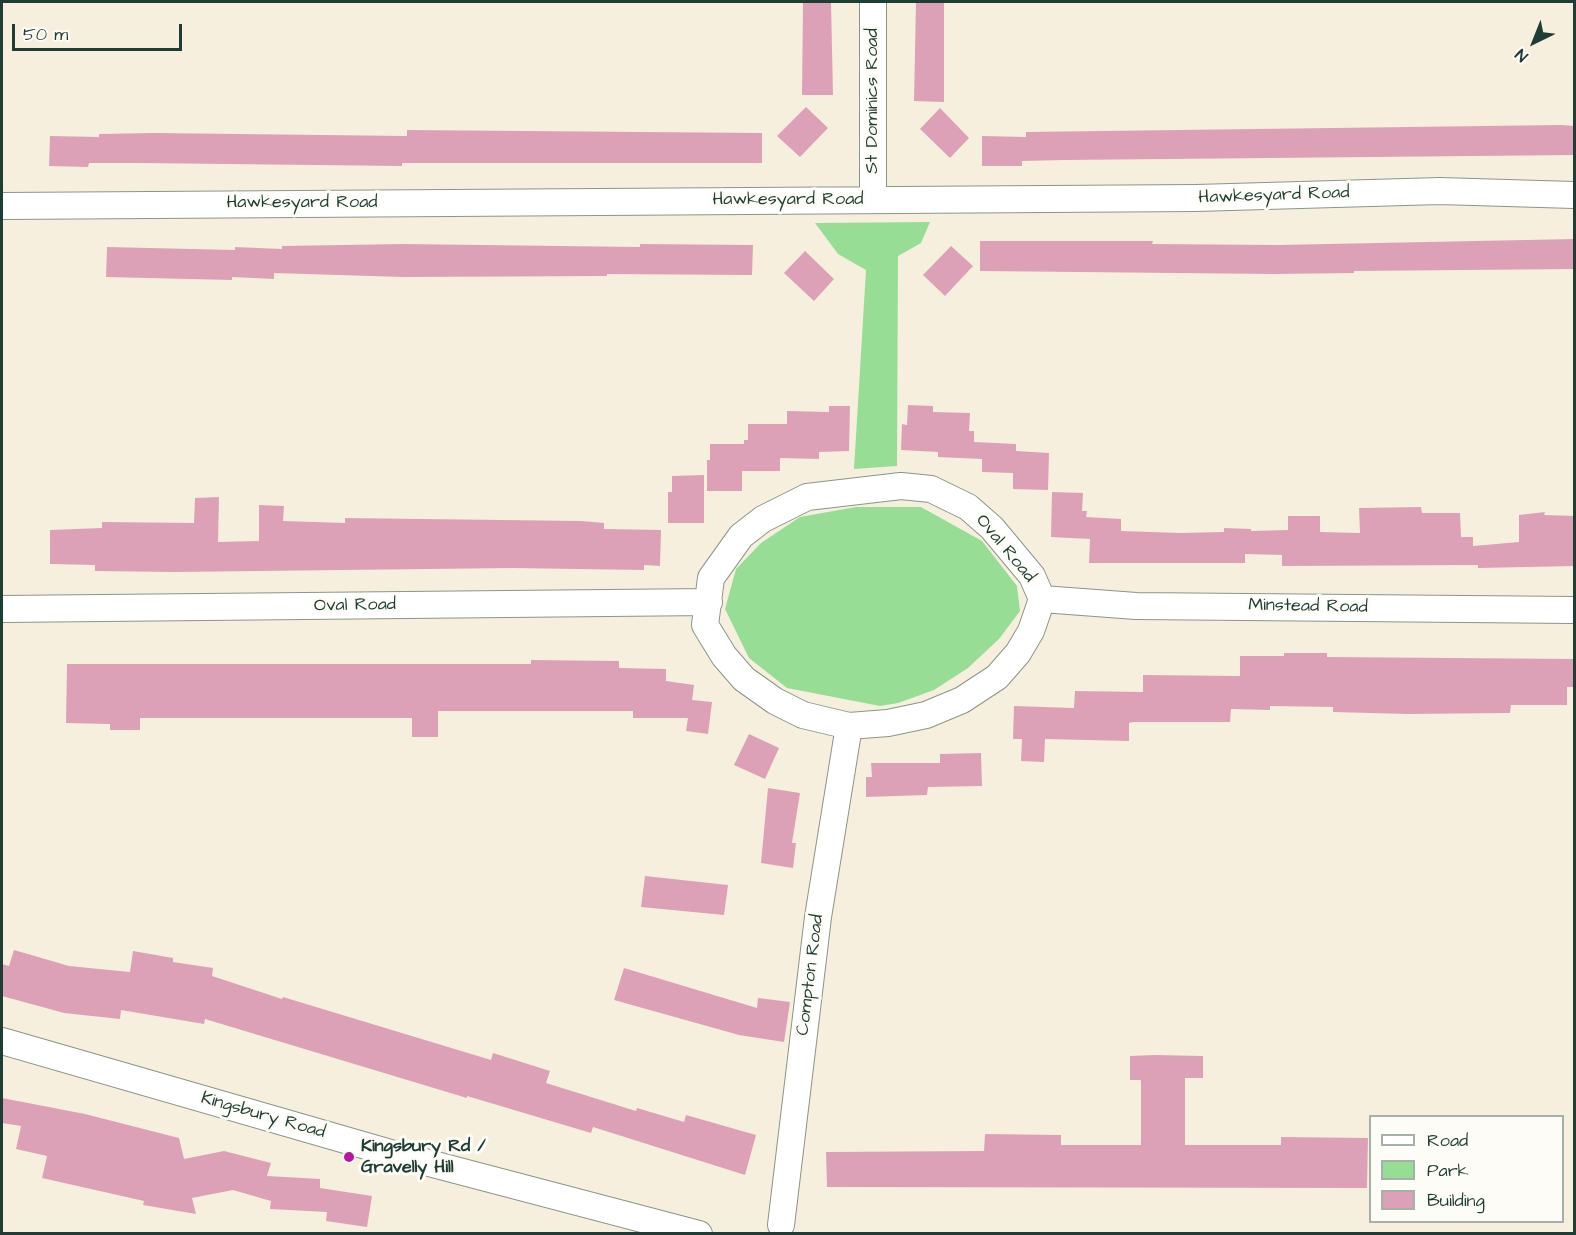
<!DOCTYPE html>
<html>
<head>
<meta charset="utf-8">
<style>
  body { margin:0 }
  #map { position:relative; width:1576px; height:1235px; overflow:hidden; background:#f6efdd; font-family:"Architects Daughter",sans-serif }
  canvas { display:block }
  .frame { position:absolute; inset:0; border:3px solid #1f3d34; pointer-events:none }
  .legend { position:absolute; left:1369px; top:1115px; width:195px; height:108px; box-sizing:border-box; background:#fdfcf7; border:2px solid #a4b0a9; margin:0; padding:8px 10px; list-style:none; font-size:18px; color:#1f3d34 }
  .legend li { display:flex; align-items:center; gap:12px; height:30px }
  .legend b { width:30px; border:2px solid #a4b0a9 }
  .north { position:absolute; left:1504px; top:12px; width:60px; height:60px; -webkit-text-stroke:4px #fdfcf7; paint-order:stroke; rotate:223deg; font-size:16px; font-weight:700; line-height:24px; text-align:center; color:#1f3d34 }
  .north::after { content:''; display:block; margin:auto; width:21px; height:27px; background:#1f3d34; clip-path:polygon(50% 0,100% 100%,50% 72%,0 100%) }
  .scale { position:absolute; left:12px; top:24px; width:170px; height:27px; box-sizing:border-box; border:3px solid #1f3d34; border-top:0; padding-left:8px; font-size:18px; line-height:21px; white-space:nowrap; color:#1f3d34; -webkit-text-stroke:4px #fdfcf7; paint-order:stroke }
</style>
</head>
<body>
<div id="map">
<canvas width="1576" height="1235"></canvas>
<div class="frame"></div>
<ul class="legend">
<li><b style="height:8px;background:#fff"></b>Road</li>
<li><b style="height:16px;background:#98dd96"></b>Park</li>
<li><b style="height:16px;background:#dda1b7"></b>Building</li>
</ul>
<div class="north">N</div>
<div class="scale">50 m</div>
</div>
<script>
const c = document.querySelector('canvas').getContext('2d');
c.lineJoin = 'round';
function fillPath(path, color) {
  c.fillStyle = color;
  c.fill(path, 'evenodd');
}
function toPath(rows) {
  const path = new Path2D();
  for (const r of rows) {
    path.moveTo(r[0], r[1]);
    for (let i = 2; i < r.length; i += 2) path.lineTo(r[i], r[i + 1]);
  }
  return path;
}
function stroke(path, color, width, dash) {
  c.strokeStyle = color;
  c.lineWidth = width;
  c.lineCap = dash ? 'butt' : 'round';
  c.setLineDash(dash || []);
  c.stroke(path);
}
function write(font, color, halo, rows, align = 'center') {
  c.font = font + ' "Architects Daughter",sans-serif';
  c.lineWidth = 6;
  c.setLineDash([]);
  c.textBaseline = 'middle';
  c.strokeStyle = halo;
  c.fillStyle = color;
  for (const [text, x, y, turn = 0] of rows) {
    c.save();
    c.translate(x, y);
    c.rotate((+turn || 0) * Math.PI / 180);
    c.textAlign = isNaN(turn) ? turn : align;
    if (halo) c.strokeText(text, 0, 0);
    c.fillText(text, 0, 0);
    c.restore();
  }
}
fillPath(toPath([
  [930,222,921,243,898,256,897,466,854,469,866,270,838,254,815,223],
  [856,507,921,507,982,541,1017,586,1020,611,999,639,968,668,934,690,898,703,880,706,787,688,749,658,725,609,736,569,761,543,800,517]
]), '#98dd96');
fillPath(toPath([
  [803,2,831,2,833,95,802,95],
  [916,2,944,2,944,102,914,101],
  [806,107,828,128,800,157,777,136],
  [940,108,969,138,950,158,920,129],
  [1561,125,1575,126,1575,155,1065,160,1022,161,1022,166,982,166,982,136,1026,137,1026,132],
  [407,130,762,133,762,163,402,163,402,166,138,163,89,163,88,167,49,166,50,136,99,137,99,134,154,133,407,136],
  [1575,239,1575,269,1354,271,1354,273,1274,274,980,271,980,241,1153,241,1152,244,1278,245],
  [403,244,640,247,640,244,753,245,752,275,607,274,607,276,403,277,274,273,274,279,232,277,232,280,106,277,107,247,235,250,235,247,282,249,282,246],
  [951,246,973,266,945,296,923,275],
  [805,251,834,279,814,301,784,273],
  [908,405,933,406,933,412,970,413,969,431,974,431,974,442,1016,444,1016,451,1049,453,1048,490,1013,489,1013,473,982,472,982,459,938,457,938,452,901,450,902,424,907,425],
  [829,406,850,406,849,451,819,452,819,459,780,458,780,471,742,471,742,491,707,491,707,460,710,460,710,444,744,444,744,440,748,440,748,424,787,424,787,411,829,412],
  [704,475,704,523,668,523,668,492,672,492,672,476],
  [1052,492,1083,493,1082,511,1087,511,1086,517,1121,519,1121,531,1180,533,1224,532,1224,528,1251,529,1251,531,1288,530,1288,516,1320,516,1320,532,1360,533,1359,508,1421,507,1422,513,1460,513,1461,537,1473,537,1473,546,1519,542,1519,515,1545,512,1544,515,1575,516,1575,566,1478,568,1478,565,1282,566,1282,555,1245,554,1245,563,1089,563,1090,539,1051,537],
  [219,497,218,542,259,541,259,505,284,506,283,521,345,523,345,518,581,521,604,523,604,529,661,530,660,566,644,565,644,570,512,568,174,572,95,571,95,565,50,564,50,530,102,528,102,522,194,523,195,498],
  [1284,653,1327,653,1327,657,1575,659,1575,687,1567,687,1567,705,1511,705,1510,713,1407,714,1333,712,1333,707,1270,706,1270,710,1231,709,1230,722,1133,722,1129,723,1129,741,1045,739,1044,762,1021,761,1022,739,1013,739,1014,706,1074,708,1075,691,1143,692,1143,675,1240,676,1240,656,1284,656],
  [531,660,619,661,619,668,666,669,666,681,694,685,692,700,712,702,708,734,686,731,688,718,633,718,633,711,438,711,438,737,412,737,412,718,140,718,140,730,110,730,110,724,66,723,67,664,531,664],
  [749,734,779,748,765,779,734,765],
  [981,753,982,786,928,787,927,795,866,797,866,777,872,777,871,763,940,763,940,754],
  [768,788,800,793,792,843,796,843,793,868,761,863],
  [645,876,728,885,724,915,641,907],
  [14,950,69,966,130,972,133,951,173,958,173,962,213,968,212,976,282,999,283,997,491,1060,493,1053,550,1071,546,1083,636,1111,637,1108,684,1122,686,1115,756,1135,745,1175,593,1127,591,1133,467,1096,467,1098,205,1019,204,1024,121,1010,120,1019,64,1013,2,996,2,964,9,966],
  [624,968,757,1008,758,998,790,1002,784,1042,739,1035,614,1000],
  [1155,1055,1203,1056,1203,1078,1185,1078,1185,1145,1281,1145,1281,1137,1368,1138,1367,1188,827,1187,826,1152,984,1151,985,1134,1061,1135,1061,1145,1141,1145,1141,1080,1130,1080,1130,1056],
  [2,1098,85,1114,179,1138,184,1159,224,1151,271,1163,267,1176,320,1179,320,1188,372,1196,367,1227,326,1221,327,1212,270,1209,271,1201,233,1190,192,1198,196,1214,143,1205,144,1201,42,1178,47,1156,16,1149,21,1126,2,1123]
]), '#dda1b7');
const minor = toPath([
  [873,200,873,2],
  [2,206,1196,198,1440,191,1574,195],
  [901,486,931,489,968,507,992,528,1032,576,1042,599,1031,631,1018,653,997,677,962,700,926,715,888,723,849,726,803,715,775,701,744,679,724,656,705,625,711,578,741,536,763,519,807,497,901,486],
  [1042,599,1136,606,1574,610],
  [2,609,709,602],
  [2,1041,387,1152,699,1234],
  [781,1225,818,917,849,726]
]);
stroke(minor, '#8a9688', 28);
stroke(minor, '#fff', 26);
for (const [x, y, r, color] of [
  [349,1157,6,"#b5179e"]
]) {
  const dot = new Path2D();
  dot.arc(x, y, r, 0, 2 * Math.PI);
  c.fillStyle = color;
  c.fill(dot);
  stroke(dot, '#fdfcf7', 2);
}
write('18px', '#1f3d34', '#fdfcf7', [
  ["St Dominics Road",873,101,-90],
  ["Hawkesyard Road",1274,196,-2],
  ["Hawkesyard Road",788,200],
  ["Hawkesyard Road",302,203],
  ["Oval Road",1005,549,50],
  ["Oval Road",355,606,-1],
  ["Minstead Road",1308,607,1],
  ["Compton Road",811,975,-83],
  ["Kingsbury Road",263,1116,16]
]);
write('bold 18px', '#1f3d34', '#fdfcf7', [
  ["Kingsbury Rd /",361,1147],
  ["Gravelly Hill",361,1168]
], 'left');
</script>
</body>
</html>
